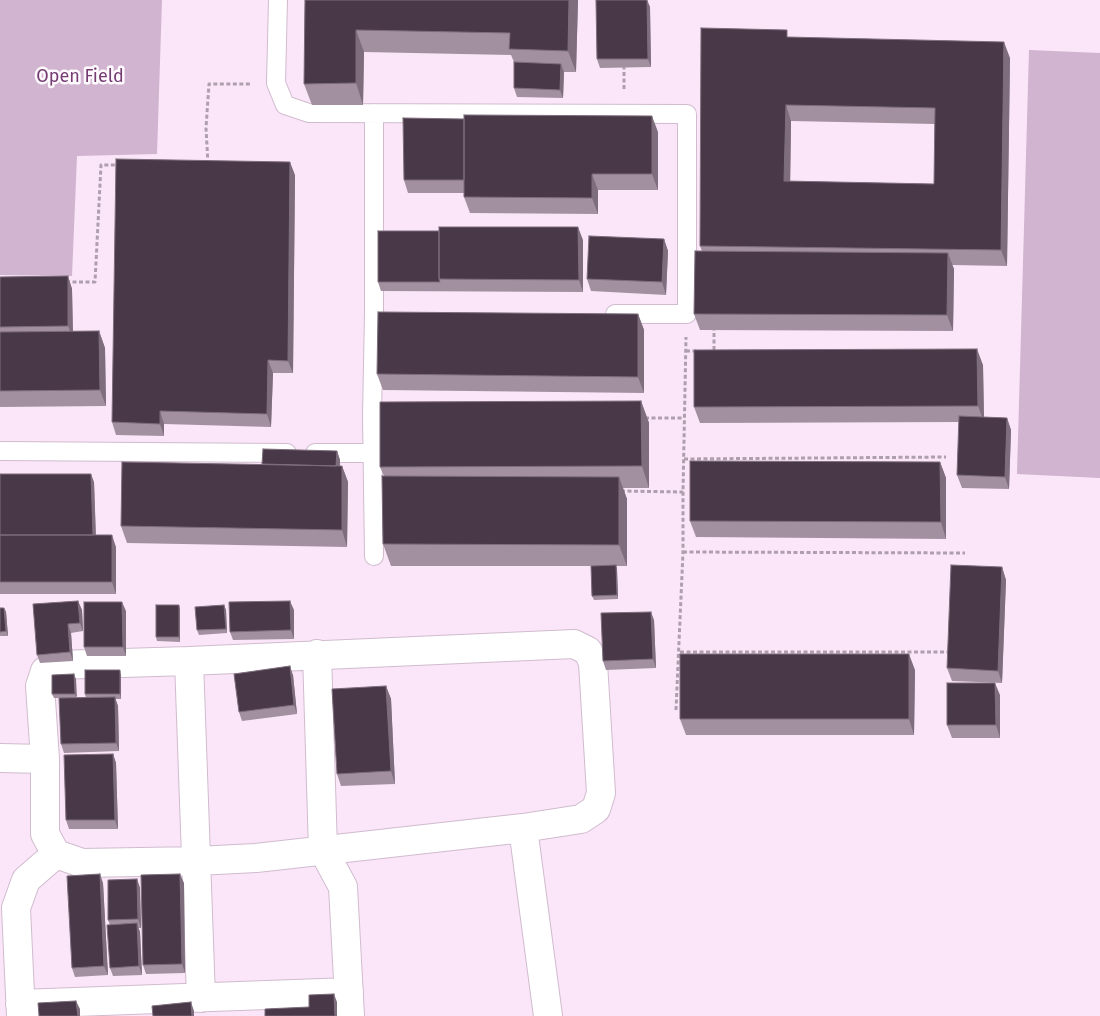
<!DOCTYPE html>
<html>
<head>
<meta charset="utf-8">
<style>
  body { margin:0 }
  canvas { display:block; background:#fae6f8 }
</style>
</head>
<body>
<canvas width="1100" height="1016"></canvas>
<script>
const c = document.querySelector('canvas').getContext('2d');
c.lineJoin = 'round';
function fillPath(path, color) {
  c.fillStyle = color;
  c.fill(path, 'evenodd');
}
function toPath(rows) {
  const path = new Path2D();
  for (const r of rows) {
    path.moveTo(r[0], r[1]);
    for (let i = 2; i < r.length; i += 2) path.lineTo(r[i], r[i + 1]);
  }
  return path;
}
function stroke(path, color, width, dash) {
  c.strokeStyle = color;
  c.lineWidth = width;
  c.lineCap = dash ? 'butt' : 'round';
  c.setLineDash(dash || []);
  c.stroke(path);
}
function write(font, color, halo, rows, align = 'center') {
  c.font = font + ' "Fira Sans",sans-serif';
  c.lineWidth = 5;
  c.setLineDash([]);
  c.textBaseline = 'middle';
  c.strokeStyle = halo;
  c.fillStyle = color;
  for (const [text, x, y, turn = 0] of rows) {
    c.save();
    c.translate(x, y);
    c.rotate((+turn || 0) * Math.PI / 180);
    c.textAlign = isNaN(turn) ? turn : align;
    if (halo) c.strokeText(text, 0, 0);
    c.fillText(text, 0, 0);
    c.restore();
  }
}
fillPath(toPath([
  [0,0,162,0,157,154,77,156,72,276,0,275],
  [1029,50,1100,53,1100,478,1017,474]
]), '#d1b4cf');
const lane = toPath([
  [278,0,276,83,285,105,309,113,687,114,687,314,615,314],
  [0,451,287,453],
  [315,453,372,453],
  [374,556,372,416,374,313,374,113]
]);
const street = toPath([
  [574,644,588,651,593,663,601,793,596,809,581,819,523,828,256,858,197,861,82,863,56,854,45,834,45,759,40,686,45,671,56,665,189,661,574,644],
  [317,654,323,850,343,887,350,1016],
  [189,661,201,998],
  [0,758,45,759],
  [523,828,548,1016],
  [20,1004,349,992],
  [21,1016,16,908,26,880,56,854]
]);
stroke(lane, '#d0bcce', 20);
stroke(street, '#d0bcce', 30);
stroke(toPath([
  [624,89,624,67],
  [208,164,206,128,209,84,252,84],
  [66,282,95,282,101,165,119,165],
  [714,350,714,327],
  [686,351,698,351],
  [645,418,684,418],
  [684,459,946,457],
  [621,491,683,492],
  [683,552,965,553],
  [680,652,948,652],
  [676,710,683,552,683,492,686,337]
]), '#af9fae', 3, [4, 2.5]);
stroke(lane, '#fff', 18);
stroke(street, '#fff', 28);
fillPath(toPath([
  [305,0,578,0,576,72,564,72,563,98,517,97,514,88,514,62,511,55,364,52,363,105,312,105,304,84],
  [596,0,647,0,650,7,651,67,600,68,597,59],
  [789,37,1010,58,1007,266,952,265,954,269,953,331,700,330,694,314,702,251,700,246],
  [791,121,935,124,934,184,790,181],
  [658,132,658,190,598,190,598,214,470,213,464,197,464,193,408,193,404,180],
  [295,175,293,373,273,373,271,427,164,424,164,436,116,435,112,422],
  [664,239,668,251,666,295,591,291,587,279],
  [583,240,583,292,381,291,378,282],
  [68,276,72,289,73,332,99,331,105,348,106,406,0,407,0,277],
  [638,314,644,330,644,393,383,390,377,374],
  [983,365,984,417,1007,418,1011,430,1009,489,962,488,957,475,959,422,700,423,694,407],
  [641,401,649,423,649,488,623,488,627,499,627,566,616,566,617,569,618,599,594,600,592,596,591,566,391,566,383,544,384,476,380,467],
  [337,451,340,460,340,466,342,466,348,482,347,547,127,543,121,526,262,464],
  [940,462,946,478,946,539,696,537,690,521],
  [0,474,94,482,96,535,116,547,116,594,0,594],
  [1002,567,1006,580,1002,683,952,681,947,668],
  [78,601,82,610,83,631,71,633,73,661,40,663,37,655],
  [224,605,226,610,227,633,199,635,197,630],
  [0,608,4,608,6,612,8,636,0,636],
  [180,609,180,642,157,641,156,637],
  [294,610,294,639,233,640,230,632],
  [126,611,126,656,87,656,84,647],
  [654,620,656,668,606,670,603,661],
  [915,670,914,735,686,735,680,719],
  [121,675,121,699,115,699,118,706,119,751,64,753,61,744,59,698,54,698,52,694,76,679,76,698,86,698,85,694],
  [293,675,297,714,242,721,239,712],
  [386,686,391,699,395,784,341,786,337,774],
  [1000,695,1000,738,952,738,947,725],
  [113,754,116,763,118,829,69,829,66,820],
  [137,879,140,888,141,928,138,928,140,932,142,975,113,976,110,968,110,925,108,920],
  [103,883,108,975,75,977,72,968],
  [184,883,185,973,146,974,143,965]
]), '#a290a0');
fillPath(toPath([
  [569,0,578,0,576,72,568,51],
  [647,0,650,7,651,67,648,59],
  [356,30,364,52,363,105,356,83],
  [1004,42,1010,58,1007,266,1001,250],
  [561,64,564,72,563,98,560,90],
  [786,105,791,121,790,197,784,181],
  [652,116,658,132,658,190,652,174],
  [290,162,295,175,293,373,288,361],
  [592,174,598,190,598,214,592,198],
  [578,227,583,240,583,292,579,280],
  [664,239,668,251,666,295,662,282],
  [948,253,954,269,953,331,947,315],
  [68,276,72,289,73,339,68,326],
  [638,314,644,330,644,393,638,377],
  [99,331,105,348,106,406,100,390],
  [977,349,983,365,984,422,978,406],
  [268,360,273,373,271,427,267,414],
  [641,401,649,423,649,488,642,466],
  [160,411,164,424,164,436,160,424],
  [1007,418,1011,430,1009,489,1005,477],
  [337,451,340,460,339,483,336,474],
  [940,462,946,478,946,539,941,522],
  [342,466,348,482,347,547,342,530],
  [91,474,94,482,96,544,93,536],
  [619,477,627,499,627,566,619,545],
  [112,535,116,547,116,594,112,582],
  [616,565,617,569,618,599,617,595],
  [1002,567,1006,580,1002,683,998,671],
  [78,601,82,610,83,631,80,623],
  [290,601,294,610,294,639,291,630],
  [122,602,126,611,126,656,123,647],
  [179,605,180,609,180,642,179,637],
  [224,605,226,610,227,633,226,629],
  [4,608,6,612,8,636,6,631],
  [651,612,654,620,656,668,653,659],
  [68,624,71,633,73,661,70,652],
  [909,654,915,670,914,735,909,719],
  [290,666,293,675,297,714,294,705],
  [120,670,121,675,121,699,120,694],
  [74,674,76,679,77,698,75,694],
  [995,683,1000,695,1000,738,996,725],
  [386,686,391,699,395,784,391,771],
  [115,697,118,706,119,751,116,743],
  [113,754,116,763,118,829,115,820],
  [100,874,103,883,108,975,104,966],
  [180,874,184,883,185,973,182,964],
  [137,879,140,888,141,928,138,919],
  [137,923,140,932,142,975,139,966],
  [334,994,337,1002,337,1016,335,1016],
  [76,1001,80,1009,80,1016,78,1016],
  [191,1002,194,1011,194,1016,192,1016]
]), '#7e6d7d');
const building = toPath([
  [305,0,569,0,568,51,509,49,510,33,356,30,356,83,304,84,305,0],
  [596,0,647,0,648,59,597,59,596,0],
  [701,28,787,30,787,37,1004,42,1001,250,700,246,701,28],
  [786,105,935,108,934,184,784,181,786,105],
  [514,62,561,64,560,90,514,88,514,62],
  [464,115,652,116,652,174,592,174,592,198,464,197,464,115],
  [403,118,464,119,464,180,404,180,403,118],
  [116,159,290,162,288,361,268,360,267,414,160,411,160,424,112,422,116,159],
  [439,227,578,227,579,280,439,279,439,227],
  [378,231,439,231,439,279,440,282,378,282,378,231],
  [589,236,664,239,662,282,587,279,589,236],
  [695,251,948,253,947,315,694,314,695,251],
  [68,276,68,326,0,327,0,277,68,276],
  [378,312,638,314,638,377,377,374,378,312],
  [99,331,100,390,0,391,0,332,99,331],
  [977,349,978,406,694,407,694,350,977,349],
  [641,401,642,466,380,467,380,402,641,401],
  [959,416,1007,418,1005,477,957,475,959,416],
  [263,449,337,451,336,466,262,464,263,449],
  [690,461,940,462,941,522,690,521,690,461],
  [122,462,342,466,342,530,121,526,122,462],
  [0,474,91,474,93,535,0,535,0,474],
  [382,476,619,477,619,545,383,544,382,476],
  [0,535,112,535,112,582,0,582,0,535],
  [616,565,617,595,592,596,591,566,616,565],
  [951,565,1002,567,998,671,947,668,951,565],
  [78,601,80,623,68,624,70,652,37,655,33,604,78,601],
  [290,601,291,630,230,632,229,602,290,601],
  [84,602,122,602,123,647,84,647,84,602],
  [156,605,179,605,179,637,156,637,156,605],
  [224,605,226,629,197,630,195,607,224,605],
  [0,608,4,608,6,631,0,632,0,608],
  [651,612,653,659,603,661,601,613,651,612],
  [680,654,909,654,909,719,680,719,680,654],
  [290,666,294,705,239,712,234,674,290,666],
  [85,670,120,670,120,694,85,694,85,670],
  [74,674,75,694,52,694,52,675,74,674],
  [947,683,995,683,996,725,947,725,947,683],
  [386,686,391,771,337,774,332,689,386,686],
  [115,697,116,743,61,744,59,698,115,697],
  [113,754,115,820,66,820,64,755,113,754],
  [100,874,104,966,72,968,67,876,100,874],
  [180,874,182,964,143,965,141,875,180,874],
  [137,879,138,919,108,920,108,880,137,879],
  [137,923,139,966,110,968,107,925,137,923],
  [334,994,335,1016,265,1016,265,1009,309,1007,309,995,334,994],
  [76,1001,78,1016,39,1016,38,1003,76,1001],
  [191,1002,192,1016,153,1016,152,1006,191,1002]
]);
fillPath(building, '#493948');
stroke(building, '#7e6d7d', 1);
write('18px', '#753c73', '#fdf9fd', [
  ["Open Field",80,77]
]);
</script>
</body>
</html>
